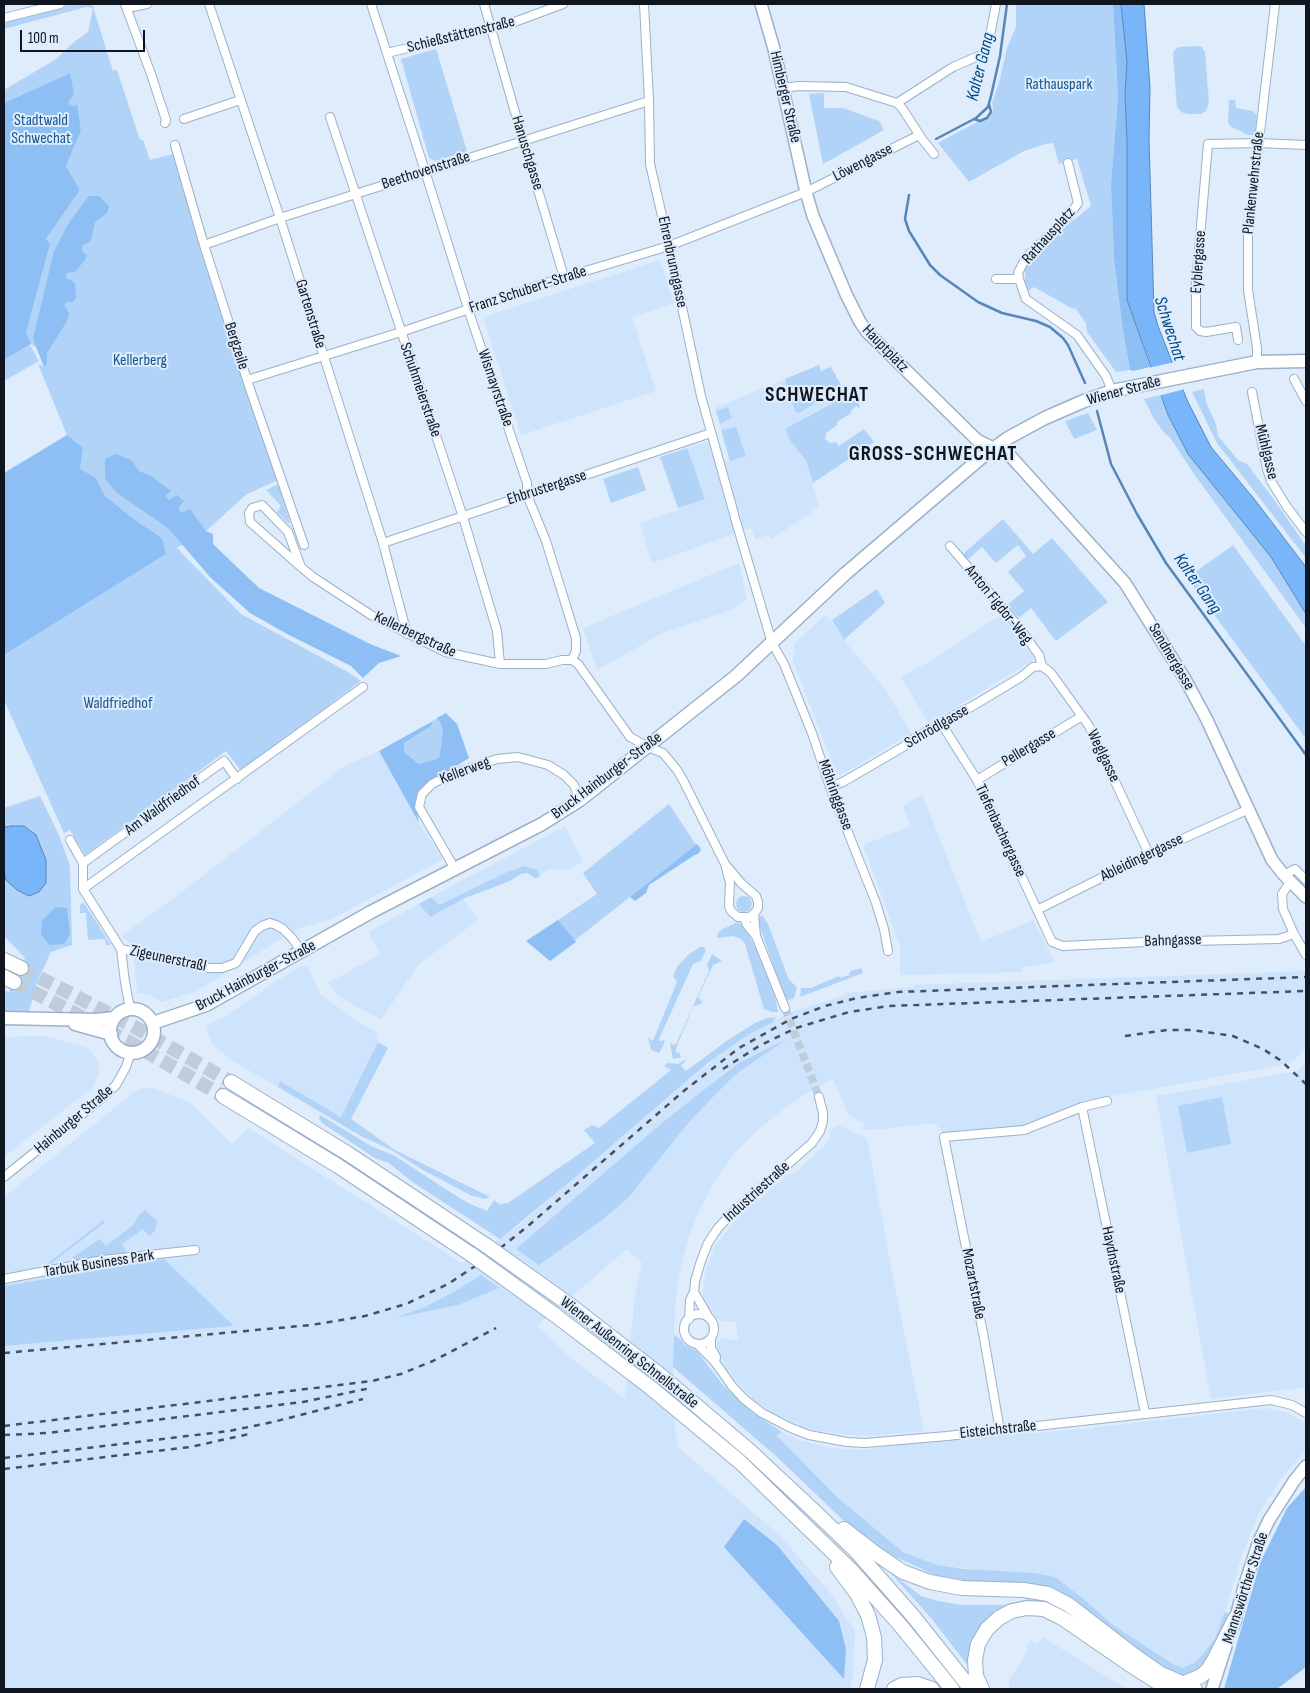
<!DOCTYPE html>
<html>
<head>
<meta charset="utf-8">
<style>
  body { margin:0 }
  #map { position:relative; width:1310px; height:1693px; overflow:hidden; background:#deecfb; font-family:"Sofia Sans Condensed",sans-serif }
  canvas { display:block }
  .frame { position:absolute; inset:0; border:5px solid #0f161f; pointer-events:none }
  .scale { position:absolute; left:20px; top:30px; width:125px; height:22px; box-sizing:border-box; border:2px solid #0f161f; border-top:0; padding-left:6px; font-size:15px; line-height:18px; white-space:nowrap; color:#0f161f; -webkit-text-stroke:4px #deecfb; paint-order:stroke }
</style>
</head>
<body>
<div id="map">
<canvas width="1310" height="1693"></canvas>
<div class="frame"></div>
<div class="scale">100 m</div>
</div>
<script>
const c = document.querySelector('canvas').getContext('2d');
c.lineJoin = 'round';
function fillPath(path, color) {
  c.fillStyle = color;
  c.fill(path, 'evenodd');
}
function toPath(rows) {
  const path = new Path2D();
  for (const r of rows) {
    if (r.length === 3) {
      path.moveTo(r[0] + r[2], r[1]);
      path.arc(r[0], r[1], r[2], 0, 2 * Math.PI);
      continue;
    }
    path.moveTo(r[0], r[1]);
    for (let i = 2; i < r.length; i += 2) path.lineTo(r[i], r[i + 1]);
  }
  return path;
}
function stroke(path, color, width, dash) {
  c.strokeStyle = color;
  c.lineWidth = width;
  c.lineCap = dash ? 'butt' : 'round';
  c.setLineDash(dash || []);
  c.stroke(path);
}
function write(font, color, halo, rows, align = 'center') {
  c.font = font + ' "Sofia Sans Condensed",sans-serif';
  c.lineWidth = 4;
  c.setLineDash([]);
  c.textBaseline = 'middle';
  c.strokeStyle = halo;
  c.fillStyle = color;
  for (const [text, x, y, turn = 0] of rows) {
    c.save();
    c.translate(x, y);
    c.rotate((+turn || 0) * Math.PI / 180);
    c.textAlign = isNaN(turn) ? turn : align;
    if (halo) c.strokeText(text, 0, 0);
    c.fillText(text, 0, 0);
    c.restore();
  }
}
fillPath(toPath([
  [660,260,674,303,632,317,656,391,521,435,483,317],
  [819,365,821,371,831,367,846,394,785,429,790,440,806,461,819,507,811,509,812,512,771,539,770,535,755,539,751,528,652,563,640,523,679,510,660,457,706,442,709,444,716,467,730,461,715,408],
  [739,563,747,600,726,612,665,632,597,670,583,628],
  [825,615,832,622,844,640,885,689,911,733,841,775,837,774,793,661,795,643],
  [999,616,1007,623,1035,659,929,723,901,677,932,660],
  [379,751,419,823,443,859,334,918,297,929,195,992,161,1002,150,995,137,993,133,946,121,936,182,892,346,765],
  [922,794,981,942,1033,920,1055,962,1023,967,1022,972,900,975,900,946,863,845,911,826,903,806],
  [565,826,583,862,579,864,566,870,549,869,540,875,537,870,525,866,507,872,439,905,431,897],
  [463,899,478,920,418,965,381,1020,343,999,336,993,328,983,380,954,368,932,419,904,430,917],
  [302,966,308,967,321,995,360,1023,375,1031,378,1042,341,1117,280,1081,278,1087,234,1062,212,1044,206,1028,211,1023,226,1016,276,981],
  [1306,971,1306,1047,1291,1063,1154,1089,1099,1098,1067,1107,1040,1120,1026,1125,997,1130,946,1135,935,1124,927,1123,888,1129,863,1130,864,1123,858,1121,848,1114,833,1079,810,1091,782,1110,759,1129,738,1149,721,1171,700,1209,690,1234,683,1257,676,1295,674,1335,673,1412,678,1447,778,1534,829,1591,855,1631,853,1674,850,1689,4,1689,4,1346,233,1326,164,1259,4,1286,4,1197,134,1092,142,1088,152,1088,191,1103,232,1144,248,1128,462,1263,518,1226,724,1051,749,1034,781,1017,797,1010,845,995,846,993,913,987,913,985],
  [627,1249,642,1263,635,1295,625,1399,564,1353,537,1326],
  [45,1036,88,1048,98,1061,99,1073,93,1087,4,1157,4,1037],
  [1306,1062,1306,1387,1211,1399,1156,1096,1298,1071],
  [840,1126,867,1138,893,1277,924,1431,867,1436,849,1435,807,1429,772,1412,754,1401,726,1368,717,1348,717,1341,723,1339,738,1340,736,1322,723,1321,718,1319,707,1307,703,1295,705,1274,714,1247,739,1216,787,1175,795,1173,824,1146,830,1137,831,1131,835,1127],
  [1266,1408,1288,1413,1306,1424,1306,1450,1282,1477,1259,1513,1243,1552,1225,1612,1214,1640,1194,1663,1182,1668,1173,1664,1113,1625,1086,1601,999,1572,937,1565,903,1552,837,1497,776,1435,782,1432,799,1440,831,1448,861,1450,916,1442,1071,1430],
  [1043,1637,1052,1643,1127,1689,1010,1689,1009,1684,1011,1677,1029,1649,1026,1647,1031,1640,1037,1644]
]), '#cee4fd');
fillPath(toPath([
  [73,4,92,4,113,71,117,70,140,140,143,140,150,160,173,154,278,480,247,494,206,531,177,548,241,614,348,672,361,681,241,771,226,751,85,855,70,830,64,833,4,700,4,655,166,554,162,538,135,520,105,496,95,477,80,469,83,448,67,435,38,364,44,366,37,348,31,344,26,333,50,244,46,239,80,190,66,166,81,131,76,104,74,106,69,104,70,73,4,103,4,90,56,59,74,42,88,32,93,8,86,7,4,29,4,23],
  [1016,4,1113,4,1118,97,1111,184,1114,259,1122,324,1130,370,1116,372,1087,332,1086,323,1075,308,1073,309,1034,287,1028,291,1025,284,1025,269,1028,260,1034,252,1091,206,1077,159,1059,164,1053,143,1046,144,1024,151,969,182,938,143,977,122,987,120,991,115,993,110,992,103,1000,79,1007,48,1016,27],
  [1197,46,1202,47,1205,52,1209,103,1206,111,1201,114,1187,114,1181,112,1177,107,1173,56,1174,50,1179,47],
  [436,49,467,151,435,161,429,158,401,59],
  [824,93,824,108,843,108,879,121,884,130,823,164,809,94],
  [1229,100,1235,100,1236,108,1253,111,1257,116,1255,135,1248,135,1230,126,1228,122],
  [30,345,39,361,4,381,4,360],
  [819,365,821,371,831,367,842,387,799,413,795,411,785,379],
  [1204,389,1206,402,1216,424,1218,436,1238,460,1247,464,1275,501,1306,546,1306,558,1217,443,1192,392],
  [852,392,860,406,859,408,856,406,852,410,851,413,837,422,837,425,826,433,825,439,830,443,836,442,839,446,864,429,874,442,813,483,806,461,790,440,785,429],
  [1160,395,1168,415,1188,454,1271,557,1306,614,1306,628,1194,474,1169,436,1166,435,1154,419,1144,399],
  [728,407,732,418,720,424,716,411],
  [1088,413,1097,430,1074,439,1065,421],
  [736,427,746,456,730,461,721,430],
  [687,448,705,499,678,508,660,457],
  [638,467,646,490,611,503,603,479],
  [278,484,290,522,289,524,277,512,281,506,266,490],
  [1003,519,1033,554,1052,538,1108,602,1056,641,1031,608,1019,618,1007,605,1024,591,1008,572,1026,556,1018,545,996,563,982,547,967,560,963,554],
  [1233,545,1306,646,1306,739,1187,578],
  [877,589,885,603,844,640,832,620],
  [437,718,441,724,443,732,439,758,419,764,404,752,404,743,431,726,433,721],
  [40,796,59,835,70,866,72,945,51,952,37,982,29,1012,4,1013,4,991,9,992,25,958,4,936,4,808],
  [669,804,696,845,574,941,558,920,597,894,583,873],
  [525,866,537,870,540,875,539,877,535,878,527,873,521,874,510,881,463,899,430,917,419,904,431,897,439,905,507,872],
  [744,904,8],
  [83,903,84,903,111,945,106,945,105,939,88,940,86,913,80,913,80,905],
  [761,916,763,916,768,924,789,980,797,987,794,998,786,1001,758,922,758,918],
  [738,922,745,927,761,959,775,996,778,1012,772,1012,764,1009,745,944,741,939,733,936,717,938,718,933,723,929],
  [700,947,704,947,706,950,701,961,693,964,659,1039,660,1041,665,1040,663,1046,659,1053,651,1050,648,1037,653,1041,677,982,673,976,677,967,688,955],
  [712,954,722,961,713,965,698,997,703,1003,693,1007,676,1048,676,1053,679,1052,681,1057,673,1059,670,1044,671,1042,672,1045,676,1044,709,971,707,965],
  [861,968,863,973,800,997,801,988,811,988,839,976,840,978,850,975,849,973,851,971],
  [776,1017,773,1022,749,1034,709,1062,572,1180,500,1239,411,1181,389,1163,375,1158,322,1123,319,1118,320,1115,371,1146,395,1156,447,1190,468,1203,487,1211,494,1200,499,1204,508,1203,595,1143,584,1130,592,1125,599,1128,671,1070,664,1066,667,1063,678,1064,685,1060,686,1061,681,1065,686,1071,728,1040,755,1023,767,1018],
  [787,1039,736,1074,711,1099,690,1121,628,1198,602,1220,539,1265,516,1249,656,1128,692,1099,739,1063],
  [378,1042,388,1048,351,1119,395,1150,490,1197,485,1199,470,1195,459,1189,423,1170,393,1151,361,1136,278,1087,280,1081,341,1117],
  [1222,1097,1231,1144,1187,1153,1178,1106],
  [145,1210,157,1221,156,1228,154,1232,149,1236,143,1229,122,1244,127,1253,77,1262,73,1257,100,1239,106,1246,132,1226,139,1215],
  [104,1220,104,1223,45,1268,43,1267],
  [164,1259,234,1326,4,1346,4,1286],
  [481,1275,499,1288,458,1305,395,1318,425,1307,459,1289],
  [674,1335,679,1338,685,1345,697,1351,723,1385,752,1412,782,1432,776,1435,837,1497,903,1552,937,1565,965,1569,1034,1573,1055,1577,1086,1601,1113,1625,1173,1664,1182,1668,1194,1663,1202,1655,1214,1640,1225,1612,1230,1613,1221,1634,1201,1669,1189,1675,1182,1676,1168,1671,1139,1653,1086,1610,1005,1584,942,1578,889,1554,869,1542,844,1521,777,1457,673,1367],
  [890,1572,921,1596,938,1601,962,1605,1003,1605,1028,1599,1048,1603,1027,1603,1003,1610,969,1667,931,1618]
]), '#b2d3f8');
fillPath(toPath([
  [1113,4,1121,4,1127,62,1125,95,1127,141,1127,300,1150,367,1133,371,1130,370,1122,324,1114,259,1111,184,1118,97],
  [70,73,74,94,69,101,69,104,74,106,77,104,81,131,66,166,80,190,46,239,50,244,26,333,31,344,4,360,4,103],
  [89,196,99,196,109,206,107,213,95,222,91,241,83,245,82,251,87,255,85,260,75,272,67,273,65,277,75,283,76,299,72,302,66,302,64,306,69,313,67,321,47,353,47,364,44,367,33,339,54,251,70,221],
  [67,435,83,448,80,469,95,477,105,496,135,520,162,538,166,554,4,655,4,473],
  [116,454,131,460,139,471,151,476,171,491,165,496,169,500,177,495,184,501,178,508,181,513,190,509,206,531,213,534,213,544,259,588,370,644,401,656,379,663,363,678,351,666,287,634,250,613,210,577,168,528,117,493,105,479,105,459],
  [446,713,457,724,469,758,419,790,415,803,419,823,379,751,433,721,431,726,404,743,404,752,419,764,439,758,443,732,441,724,437,718],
  [697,844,701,849,699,853,693,856,649,885,646,893,635,901,630,897],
  [56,907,67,908,70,934,64,944,49,945,41,934,42,920],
  [558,920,576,942,550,961,526,941],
  [1306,1487,1306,1667,1277,1689,1224,1689,1260,1563,1287,1508],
  [744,1519,777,1545,839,1621,846,1649,844,1679,724,1547]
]), '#8dbef4');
const water = toPath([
  [1121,4,1144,4,1150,88,1149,139,1154,312,1158,326,1187,400,1211,447,1255,500,1306,567,1306,614,1271,557,1188,454,1168,415,1127,300,1127,141,1125,95,1127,62,1121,4],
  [12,826,24,826,36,835,46,860,46,883,39,892,29,896,17,890,6,880,4,871,4,827,12,826]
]);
fillPath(water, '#78b6f9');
stroke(water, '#5886b8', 1);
fillPath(toPath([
  [1175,362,1185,389,1158,396,1148,368]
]), '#deecfb');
stroke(toPath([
  [974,119,980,121,987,118,991,112,989,104],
  [936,139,976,118,988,107,991,96,1000,56,1007,4],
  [909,195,905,219,909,231,930,265,940,275,978,302,1002,313,1036,321,1050,327,1063,338,1068,345,1085,383],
  [1097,411,1111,464,1137,514,1166,563,1306,755]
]), '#5886b8', 2.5);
stroke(toPath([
  [785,1008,819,1097]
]), '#bfccda', 8, [8, 4]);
stroke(toPath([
  [21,968,133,1026,231,1082],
  [14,982,126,1040,223,1096]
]), '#bfccda', 14, [14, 7]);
const street = toPath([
  [125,4,151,74,166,120,165,123],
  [209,4,280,218,383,543,407,634],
  [371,4,425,171,471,318,527,483,527,495,546,541,576,638,576,651,572,660],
  [484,4,523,140,564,277],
  [644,4,649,101,650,164,669,246,701,396,734,514],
  [126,5,133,7,147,4],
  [4,18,60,4],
  [387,53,509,24,563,4],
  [783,88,799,86,846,87,897,103,902,108,922,139,934,154],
  [897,103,953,67,983,54,989,41,996,4],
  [330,117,463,517,497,631,500,664],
  [184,119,240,100],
  [175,145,204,245,250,389,304,545],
  [1068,163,1078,203,1068,217,1026,257,1018,273,1019,279,1026,299,1077,335,1106,376,1112,391],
  [204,245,280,218,649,101],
  [996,279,1019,279],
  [1238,340,1236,327,1206,332,1200,331,1196,327,1196,284,1208,144,1259,143,1306,145],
  [1257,362,1257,348,1248,290,1248,235,1275,4],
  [1294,379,1306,401],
  [247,380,401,332,552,281,669,246,806,192,919,135],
  [1252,392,1267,469,1271,481,1287,507,1306,532],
  [735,518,772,643,784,664,812,733,830,787,876,903,884,929,888,951],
  [383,543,711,433],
  [950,546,1018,626,1039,655,1042,666],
  [301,567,288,532,262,505,252,508,249,513,250,522,301,567,313,577,371,615,445,652,500,664,546,664,562,660,572,660],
  [572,660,578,664,630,737,648,747,663,753,677,770,683,780,725,864,730,883,729,906,731,911,738,917,749,917,754,914,758,908,758,902,756,896,742,884,725,864],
  [1042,666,1051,673,1089,726,1149,854],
  [941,723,977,780,1052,942,1063,946,1145,942,1279,939,1294,934],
  [977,780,1082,716],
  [830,787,843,782,903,747,910,741,960,712,971,707,1021,677,1033,667,1042,666],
  [70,840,83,863,83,889,121,949,125,982,130,1009],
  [83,863,224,761,237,779],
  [455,869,419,807,422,794,432,784,447,776,497,759,518,757,548,765,564,775,574,785,580,800],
  [1284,875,1295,869,1306,880],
  [1291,881,1282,894,1283,909,1294,934,1306,955],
  [83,889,363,687],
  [1037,910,1149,854,1249,809],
  [754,914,756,936,785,1008],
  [744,918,747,925,756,936],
  [121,949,209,968,222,968,236,963,255,931,262,926,270,923,276,925,283,929,292,938,301,951],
  [1082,1107,1145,1413],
  [4,1177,101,1099,116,1085,126,1067,131,1052],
  [4,1279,103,1260,195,1250],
  [694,1292,709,1318],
  [699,1329,15],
  [689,1319,690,1300,694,1292,695,1281,701,1261,708,1243,718,1228,730,1215,812,1143,820,1131,823,1121,823,1113,819,1097],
  [711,1338,711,1348,716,1357,715,1362],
  [697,1344,715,1362,732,1386,744,1399,762,1413,791,1428,809,1435,847,1442,865,1443,947,1436,1271,1400,1292,1405,1306,1413],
  [1000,1431,984,1338,944,1137,1024,1130,1082,1107,1107,1101]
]);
const secondary = toPath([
  [761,4,774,49,806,192,813,216,846,294,860,322,867,332,977,440,993,448,1005,450,1125,583,1185,679,1207,720,1272,860,1284,875,1306,897],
  [1233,1627,1245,1584,1259,1541,1269,1520,1294,1481,1306,1466],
  [1212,1689,1226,1646]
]);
const primary = toPath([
  [132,1031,22],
  [4,1018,97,1020,114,1018],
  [153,1023,206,1005,371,912,542,824,580,800,736,676,845,574,982,457,1008,438,1045,418,1084,401,1112,391,1257,362,1306,361],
  [75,1024,111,1034]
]);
const highway = toPath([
  [4,960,21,968],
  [4,977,14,982],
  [231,1082,347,1153,487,1246],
  [223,1096,338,1166,472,1255],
  [570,1305,659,1374,750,1451,812,1509,855,1550,913,1616,971,1689],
  [555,1315,651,1388,740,1462,850,1569,901,1626,952,1689],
  [844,1529,875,1553,903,1572,930,1582,962,1588,1024,1590,1048,1594,1069,1605,1135,1656,1161,1674,1195,1689],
  [837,1567,857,1594,868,1615,874,1637,875,1660,867,1689],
  [1182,1684,1201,1676,1207,1671,1213,1662,1235,1619],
  [894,1689,902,1685,918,1684,932,1689],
  [982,1689,976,1676,975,1660,978,1644,987,1629,999,1618,1012,1611,1027,1608,1044,1609,1062,1618,1129,1664,1168,1689]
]);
stroke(street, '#9bb1c9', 10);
stroke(secondary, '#9bb1c9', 14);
stroke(primary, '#9bb1c9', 15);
stroke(highway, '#9bb1c9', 16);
stroke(street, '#fff', 8);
stroke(secondary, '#fff', 11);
stroke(primary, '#fff', 12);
stroke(highway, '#fff', 14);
stroke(toPath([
  [1125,1036,1167,1030,1192,1030,1233,1036,1263,1049,1280,1060,1306,1084],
  [723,1069,759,1046,796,1028,849,1012,889,1006,1306,991],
  [4,1353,311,1325,365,1316,406,1304,448,1284,489,1257,528,1226,685,1090,739,1048,791,1019,825,1006,857,998,898,992,1306,977],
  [4,1426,372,1381,401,1374,433,1361,496,1328],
  [4,1435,48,1433,303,1402,371,1388],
  [4,1458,229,1431,273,1422,363,1399],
  [4,1469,190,1447,249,1434]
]), '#48515b', 2.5, [6, 6]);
const highwayBridge = toPath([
  [487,1246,570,1305],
  [472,1255,555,1315]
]);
stroke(highwayBridge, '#9bb1c9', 16, []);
stroke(highwayBridge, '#fff', 14);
write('16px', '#0f161f', '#deecfb', [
  ["Schießstättenstraße",461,35,-14],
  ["Himberger Straße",785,97,77],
  ["Hanuschgasse",527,153,73],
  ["Löwengasse",863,163,-27],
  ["Beethovenstraße",426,171,-18],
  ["Plankenwehrstraße",1254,183,-84],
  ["Rathausplatz",1049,236,-48],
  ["Ehrenbrunngasse",672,262,78],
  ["Eyblergasse",1199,262,-86],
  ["Franz Schubert-Straße",528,290,-18],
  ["Gartenstraße",310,314,73],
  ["Bergzeile",236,346,72],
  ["Hauptplatz",885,349,46],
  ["Wismayrstraße",495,388,71],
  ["Schuhmeierstraße",420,390,71],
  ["Wiener Straße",1124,391,-15],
  ["Mühlgasse",1266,452,76],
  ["Ehbrustergasse",547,488,-18],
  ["Anton Figdor-Weg",998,605,51],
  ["Kellerbergstraße",415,635,25],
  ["Sendnergasse",1171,657,59],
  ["Schrödlgasse",937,727,-30],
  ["Pellergasse",1029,748,-31],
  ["Weglgasse",1103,756,64],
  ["Kellerweg",465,771,-21],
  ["Bruck Hainburger-Straße",607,776,-37],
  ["Möhringgasse",835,795,70],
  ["Am Waldfriedhof",163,806,-36],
  ["Tiefenbachergasse",1000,831,65],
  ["Ableidingergasse",1142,858,-26],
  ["Bahngasse",1173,941,-2],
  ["Zigeunerstraßl",168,959,12],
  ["Bruck Hainburger-Straße",256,976,-28],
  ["Hainburger Straße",74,1120,-40],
  ["Industriestraße",757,1192,-42],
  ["Haydnstraße",1113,1260,78],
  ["Tarbuk Business Park",99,1264,-9],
  ["Mozartstraße",973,1284,79],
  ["Wiener Außenring Schnellstraße",629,1353,38],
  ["Eisteichstraße",998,1430,-6],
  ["Mannswörther Straße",1246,1588,-72]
]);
write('16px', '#155591', '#deecfb', [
  ["Rathauspark",1059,85],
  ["Stadtwald",41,121],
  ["Schwechat",41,139],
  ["Kellerberg",140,361],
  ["Waldfriedhof",118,704]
]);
write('italic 18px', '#014984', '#deecfb', [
  ["Kalter Gang",981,67,-76],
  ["Schwechat",1169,329,72],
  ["Kalter Gang",1197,584,55]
]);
c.letterSpacing = '1px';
write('bold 21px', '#0f161f', '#deecfb', [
  ["SCHWECHAT",817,396],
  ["GROSS-SCHWECHAT",933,455]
]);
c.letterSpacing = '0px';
</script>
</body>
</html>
